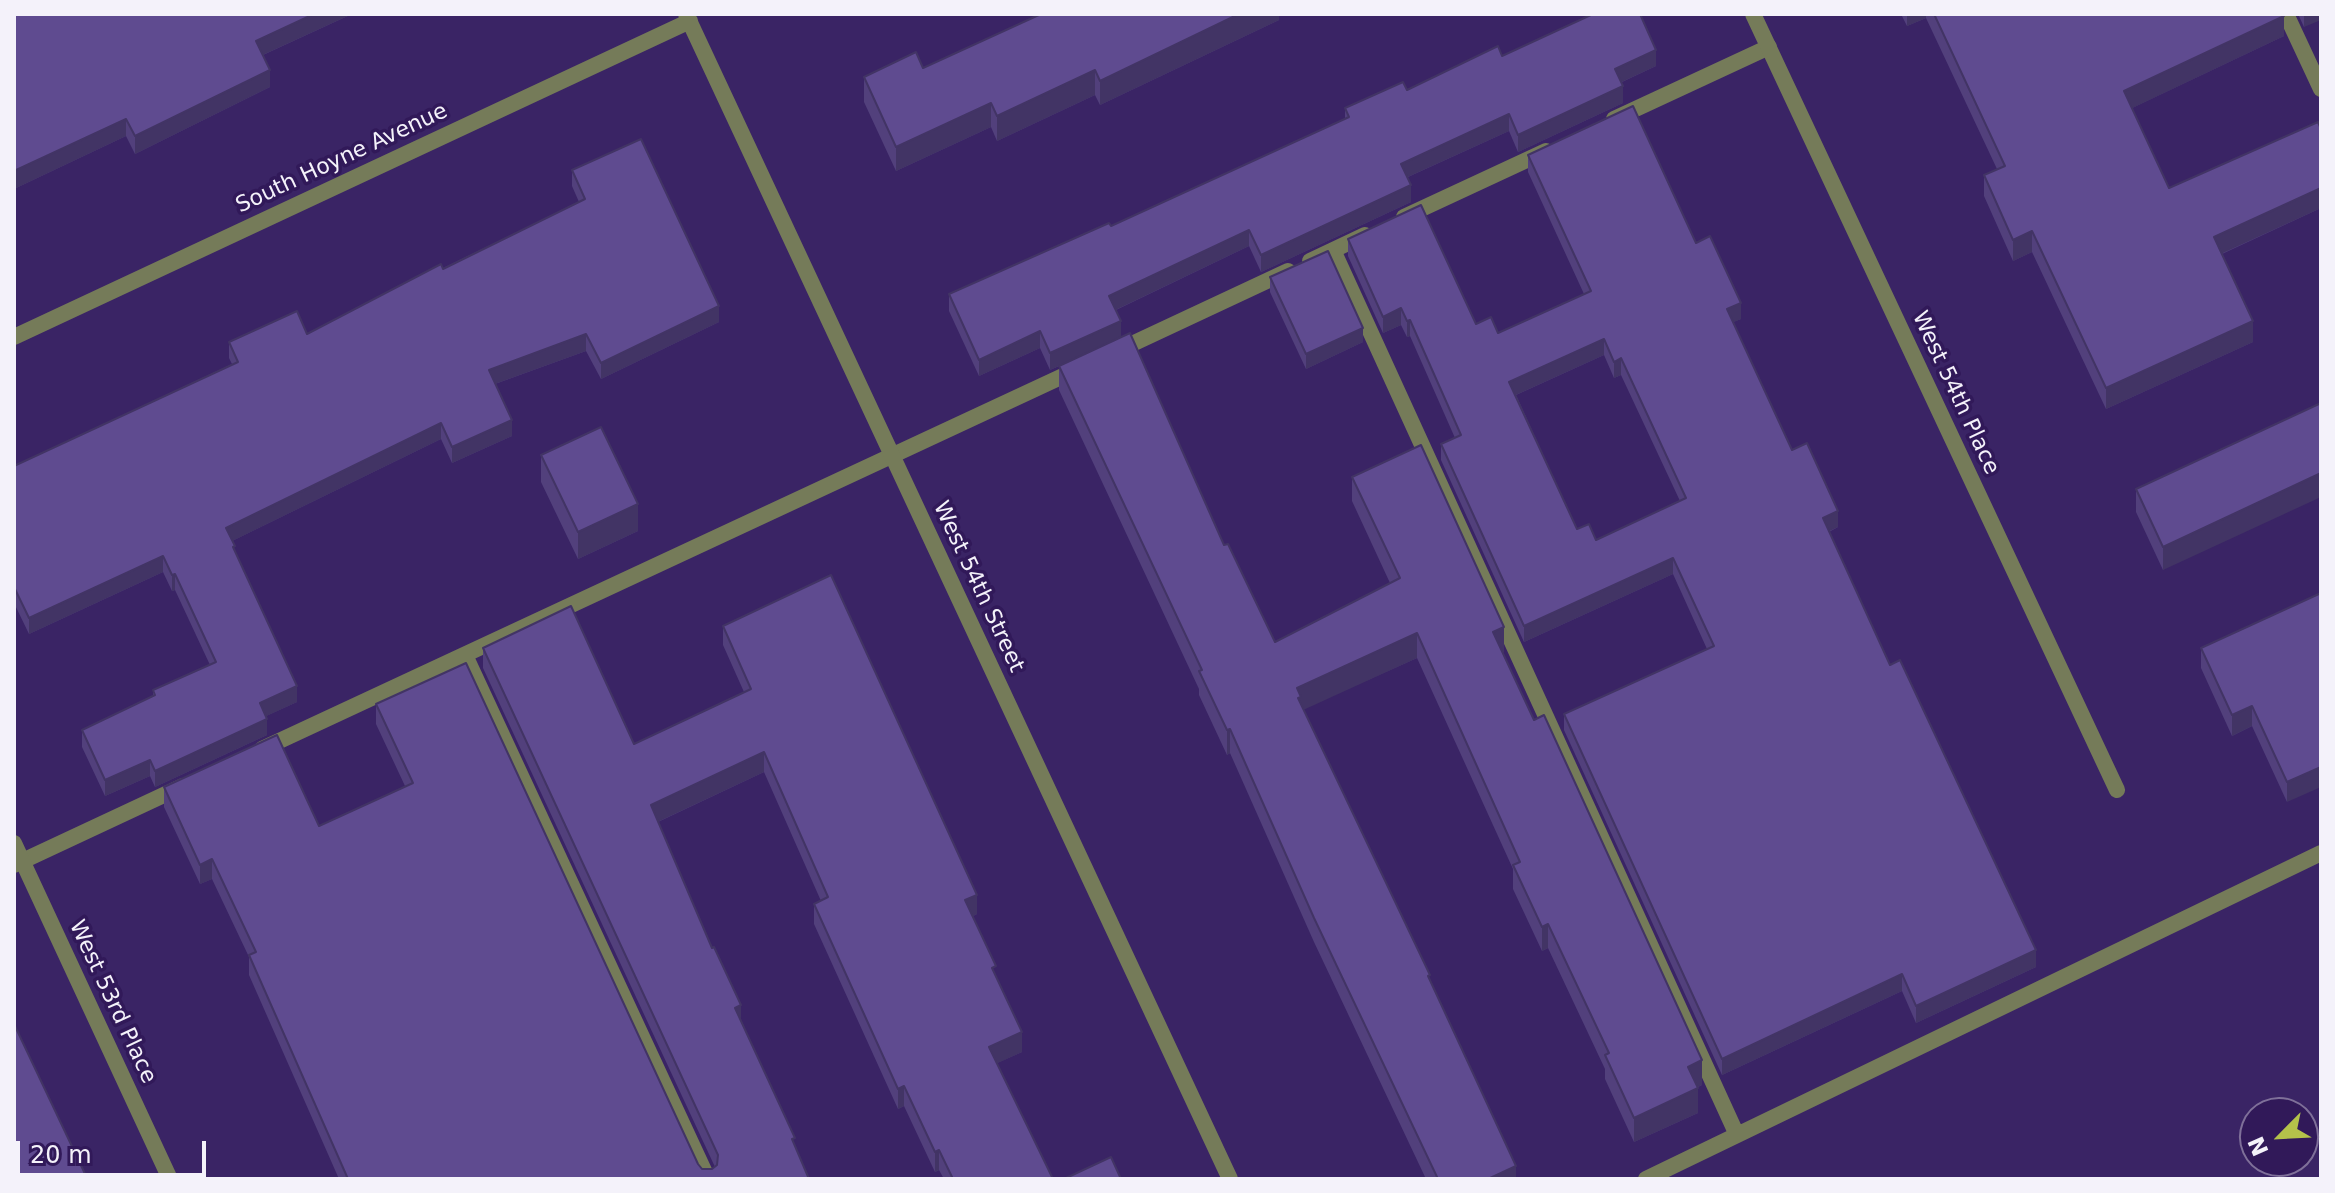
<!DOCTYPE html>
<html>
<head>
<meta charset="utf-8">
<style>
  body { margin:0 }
  #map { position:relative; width:2335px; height:1193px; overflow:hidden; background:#3a2465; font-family:"DejaVu Sans",sans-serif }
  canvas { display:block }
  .frame { position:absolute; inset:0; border:16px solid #f4f2fa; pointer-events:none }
  .north { position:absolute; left:2239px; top:1097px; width:80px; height:80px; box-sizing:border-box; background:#311959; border:2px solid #7f7099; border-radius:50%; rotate:246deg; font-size:22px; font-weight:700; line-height:32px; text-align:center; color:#f4f2fa }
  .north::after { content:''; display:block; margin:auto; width:28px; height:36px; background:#b4c24a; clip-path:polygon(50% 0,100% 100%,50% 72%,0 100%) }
  .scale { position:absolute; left:16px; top:1141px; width:190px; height:36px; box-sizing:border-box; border:4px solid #f4f2fa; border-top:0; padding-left:10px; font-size:24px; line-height:28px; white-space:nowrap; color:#f4f2fa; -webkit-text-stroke:6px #311959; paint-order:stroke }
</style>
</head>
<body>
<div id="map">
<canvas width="2335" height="1193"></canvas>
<div class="frame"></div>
<div class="north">N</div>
<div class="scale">20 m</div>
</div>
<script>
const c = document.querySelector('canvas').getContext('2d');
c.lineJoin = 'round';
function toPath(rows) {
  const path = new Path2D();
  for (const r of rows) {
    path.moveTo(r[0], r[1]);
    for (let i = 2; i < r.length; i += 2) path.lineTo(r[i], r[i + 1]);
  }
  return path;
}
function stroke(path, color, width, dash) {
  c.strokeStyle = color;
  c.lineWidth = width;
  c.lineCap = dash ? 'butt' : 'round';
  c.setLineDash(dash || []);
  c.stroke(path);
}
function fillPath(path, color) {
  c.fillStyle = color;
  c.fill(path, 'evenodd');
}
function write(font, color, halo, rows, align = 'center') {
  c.font = font + ' "DejaVu Sans",sans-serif';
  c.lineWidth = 7;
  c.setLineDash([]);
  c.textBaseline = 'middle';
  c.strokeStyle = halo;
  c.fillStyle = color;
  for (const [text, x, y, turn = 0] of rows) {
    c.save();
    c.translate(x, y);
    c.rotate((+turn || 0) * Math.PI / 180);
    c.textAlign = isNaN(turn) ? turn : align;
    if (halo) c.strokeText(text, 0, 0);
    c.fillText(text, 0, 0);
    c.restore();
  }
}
stroke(toPath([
  [2286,14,2321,89],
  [1614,119,1769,47],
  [1404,217,1546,151],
  [1333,250,1737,1135],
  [1310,261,1365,235],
  [1117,351,1288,271],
  [465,655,708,1179],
  [262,749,1078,369],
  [14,865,183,786],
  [1646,1179,2321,853]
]), '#757b59', 16);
stroke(toPath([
  [686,14,1230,1179],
  [1753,14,2117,790],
  [14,337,690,21],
  [14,843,170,1179]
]), '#757b59', 16);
fillPath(toPath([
  [14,14,352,14,263,55,270,87,135,154,126,136,14,189],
  [1279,14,1279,20,1100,105,1095,95,997,141,991,127,896,171,864,102,864,77],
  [1901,14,2284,14,2284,36,2132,108,2169,188,2321,208,2222,254,2253,342,2106,409,2032,252,2013,261,1984,196,1984,175,1997,169,1926,18,1907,26],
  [2298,14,2321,14,2304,27],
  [1502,56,1656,66,1622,82,1623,103,1518,152,1509,131,1408,177,1411,202,1261,272,1249,246,1116,310,1121,337,1224,545,1275,642,1390,583,1352,501,1352,477,1504,652,1502,653,1702,1085,1698,1087,1698,1113,1634,1142,1605,1079,1605,1069,1548,948,1542,951,1513,889,1513,869,1417,658,1303,709,1430,982,1516,1179,1426,1179,1314,942,1230,753,1227,755,1199,695,1199,689,1059,390,1059,366,1050,370,1040,348,979,376,949,311,949,294,1111,226,1345,119,1345,108,1407,90],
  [1528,155,1696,243,1741,319,1733,322,1792,450,1838,527,1829,532,1890,665,2036,967,1916,1023,1902,991,1722,1075,1564,730,1564,714,1707,649,1673,574,1524,642,1441,460,1441,444,1455,438,1410,336,1407,337,1401,325,1383,333,1348,256,1348,239,1476,324,1498,333,1584,294,1528,172],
  [1604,355,1614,378,1621,375,1680,501,1596,540,1577,529,1516,395],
  [572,170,719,322,601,379,586,351,495,384,512,436,452,463,441,439,232,541,235,552,297,702,266,716,267,735,155,787,150,776,105,796,82,747,82,730,153,696,153,690,210,665,175,590,172,591,163,572,29,634,14,603,14,466,232,364,229,358,229,342,307,334,579,202,572,186],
  [1270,277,1363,342,1306,369,1270,292],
  [2321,403,2163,570,2136,512,2136,489],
  [541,455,638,531,578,559,541,482],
  [2321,593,2287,802,2252,726,2232,736,2201,668,2201,648],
  [723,626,977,914,973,916,996,977,1022,1052,997,1063,1053,1179,944,1179,939,1170,935,1172,904,1106,898,1109,814,924,814,904,821,901,764,772,658,822,741,1022,809,1179,339,1179,249,975,249,957,212,879,200,884,164,807,164,787,319,826,405,786,376,724,376,704,698,1164,702,1169,712,1169,715,1167,483,668,483,648,634,744,744,692,723,645]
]), '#52407c');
fillPath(toPath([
  [314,14,352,14,256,58,256,41],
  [1239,14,1279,14,1279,20,1100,105,1100,81],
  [1907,14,1926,14,1926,18,1907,26],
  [2304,14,2321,14,2321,20,2304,27],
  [2284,16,2284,36,2124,112,2124,91],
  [1656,50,1656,66,1615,85,1615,69],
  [270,70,270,87,135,154,135,136],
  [1095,70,1095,95,997,141,997,116],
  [1623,86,1623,103,1518,152,1518,135],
  [991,103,991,127,896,171,896,147],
  [1509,114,1509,131,1401,180,1401,164],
  [126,119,126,136,14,189,14,171],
  [1411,185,1411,202,1261,272,1261,255],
  [2321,188,2321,208,2214,257,2214,237],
  [1249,230,1249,246,1109,313,1109,296],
  [2032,231,2032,252,2013,261,2013,240],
  [1741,303,1741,319,1727,325,1727,309],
  [719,306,719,322,601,379,601,363],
  [1401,308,1401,325,1383,333,1383,317],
  [1410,320,1410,336,1407,337,1407,321],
  [1121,321,1121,337,1050,370,1050,353],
  [2253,321,2253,342,2106,409,2106,388],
  [1363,328,1363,342,1306,369,1306,354],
  [1040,331,1040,348,979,376,979,360],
  [586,334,586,351,489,386,489,370],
  [1604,339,1604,355,1509,398,1509,382],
  [1621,358,1621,375,1614,378,1614,362],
  [512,420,512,436,452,463,452,447],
  [441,423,441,439,226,544,226,528],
  [2321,473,2321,497,2163,570,2163,547],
  [638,504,638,531,578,559,578,532],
  [1838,511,1838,527,1823,534,1823,518],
  [163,556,163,572,29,634,29,618],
  [1673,558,1673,574,1524,642,1524,626],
  [175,574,175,590,172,591,172,575],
  [1504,627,1504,652,1493,657,1493,632],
  [1417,633,1417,658,1301,711,1297,688],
  [297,686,297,702,260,719,260,703],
  [2252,706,2252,726,2232,736,2232,715],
  [267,719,267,735,155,787,155,771],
  [1230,729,1230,753,1227,755,1227,730],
  [764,752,764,772,651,825,651,805],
  [150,760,150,776,105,796,105,780],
  [2321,767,2321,787,2287,802,2287,782],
  [212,859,212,879,200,884,200,865],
  [977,895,977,914,965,920,965,900],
  [1548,924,1548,948,1542,951,1542,927],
  [2036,950,2036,967,1916,1023,1916,1006],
  [1902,974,1902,991,1722,1075,1722,1059],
  [741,1005,741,1024,735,1008],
  [1022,1032,1022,1052,989,1067,989,1047],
  [1702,1060,1702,1085,1688,1091,1688,1067],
  [904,1086,904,1106,898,1109,898,1089],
  [1698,1088,1698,1113,1634,1142,1634,1118],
  [939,1150,939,1170,935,1172,935,1152],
  [1516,1166,1516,1179,1488,1179]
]), '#423465');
const building = toPath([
  [14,14,314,14,256,41,270,70,135,136,126,119,14,171,14,14],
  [1041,14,1239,14,1100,81,1095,70,997,116,991,103,896,147,864,77,916,52,923,68,1041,14],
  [1593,14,1640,14,1656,50,1615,69,1623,86,1518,135,1509,114,1401,164,1411,185,1261,255,1249,230,1109,296,1121,321,1050,353,1040,331,979,360,949,294,1109,223,1111,226,1349,117,1345,108,1403,82,1407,90,1498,46,1502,56,1593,14],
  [1934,14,2284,14,2284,16,2124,91,2169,188,2318,122,2321,129,2321,188,2214,237,2253,321,2106,388,2032,231,2013,240,1984,175,2005,166,1934,14],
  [1633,106,1696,243,1710,236,1741,303,1727,309,1792,450,1807,443,1838,511,1823,518,1890,665,1900,660,2036,950,1916,1006,1902,974,1722,1059,1564,714,1714,646,1673,558,1524,626,1441,444,1461,435,1410,320,1407,321,1401,308,1383,317,1348,239,1421,205,1476,324,1491,317,1498,333,1591,291,1528,155,1633,106],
  [1604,339,1614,362,1621,358,1686,498,1596,540,1589,524,1577,529,1509,382,1604,339],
  [641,139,719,306,601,363,586,334,489,370,512,420,452,447,441,423,226,528,235,546,233,547,297,686,260,703,267,719,155,771,150,760,105,780,82,730,155,695,153,690,216,662,175,574,172,575,163,556,29,618,14,587,14,466,238,362,229,342,297,311,307,334,441,264,443,269,585,199,572,170,641,139],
  [1328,251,1363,328,1306,354,1270,277,1328,251],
  [1130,333,1224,545,1228,544,1275,642,1400,578,1352,477,1421,445,1504,627,1493,632,1534,720,1544,715,1702,1060,1688,1067,1698,1088,1634,1118,1605,1055,1609,1053,1548,924,1542,927,1513,865,1520,862,1417,633,1297,688,1301,697,1298,698,1430,975,1428,976,1516,1166,1488,1179,1438,1179,1314,918,1230,729,1227,730,1199,671,1202,670,1059,366,1130,333],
  [2321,403,2321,473,2163,547,2136,489,2321,403],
  [601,427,638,504,578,532,541,455,601,427],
  [831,575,977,895,965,900,996,966,992,968,1022,1032,989,1047,1053,1179,953,1179,939,1150,935,1152,904,1086,898,1089,814,904,828,897,764,752,651,805,712,948,714,947,741,1005,735,1008,795,1138,792,1139,809,1179,348,1179,249,955,256,952,212,859,200,865,164,787,277,735,319,826,413,783,376,704,466,663,698,1164,702,1169,712,1169,717,1165,718,1155,483,648,571,606,634,744,751,689,723,626,831,575],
  [2321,593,2321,767,2287,782,2252,706,2232,715,2201,648,2321,593],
  [14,1024,86,1176,80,1179,14,1179,14,1024],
  [1111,1157,1121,1179,1064,1179,1111,1157]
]);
fillPath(building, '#5f4b90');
stroke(building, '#423465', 2);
write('22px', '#f4f2fa', '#311959', [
  ["South Hoyne Avenue",342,159,-25],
  ["West 54th Place",1955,393,65],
  ["West 54th Street",978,587,65],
  ["West 53rd Place",112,1002,65]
]);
</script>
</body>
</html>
